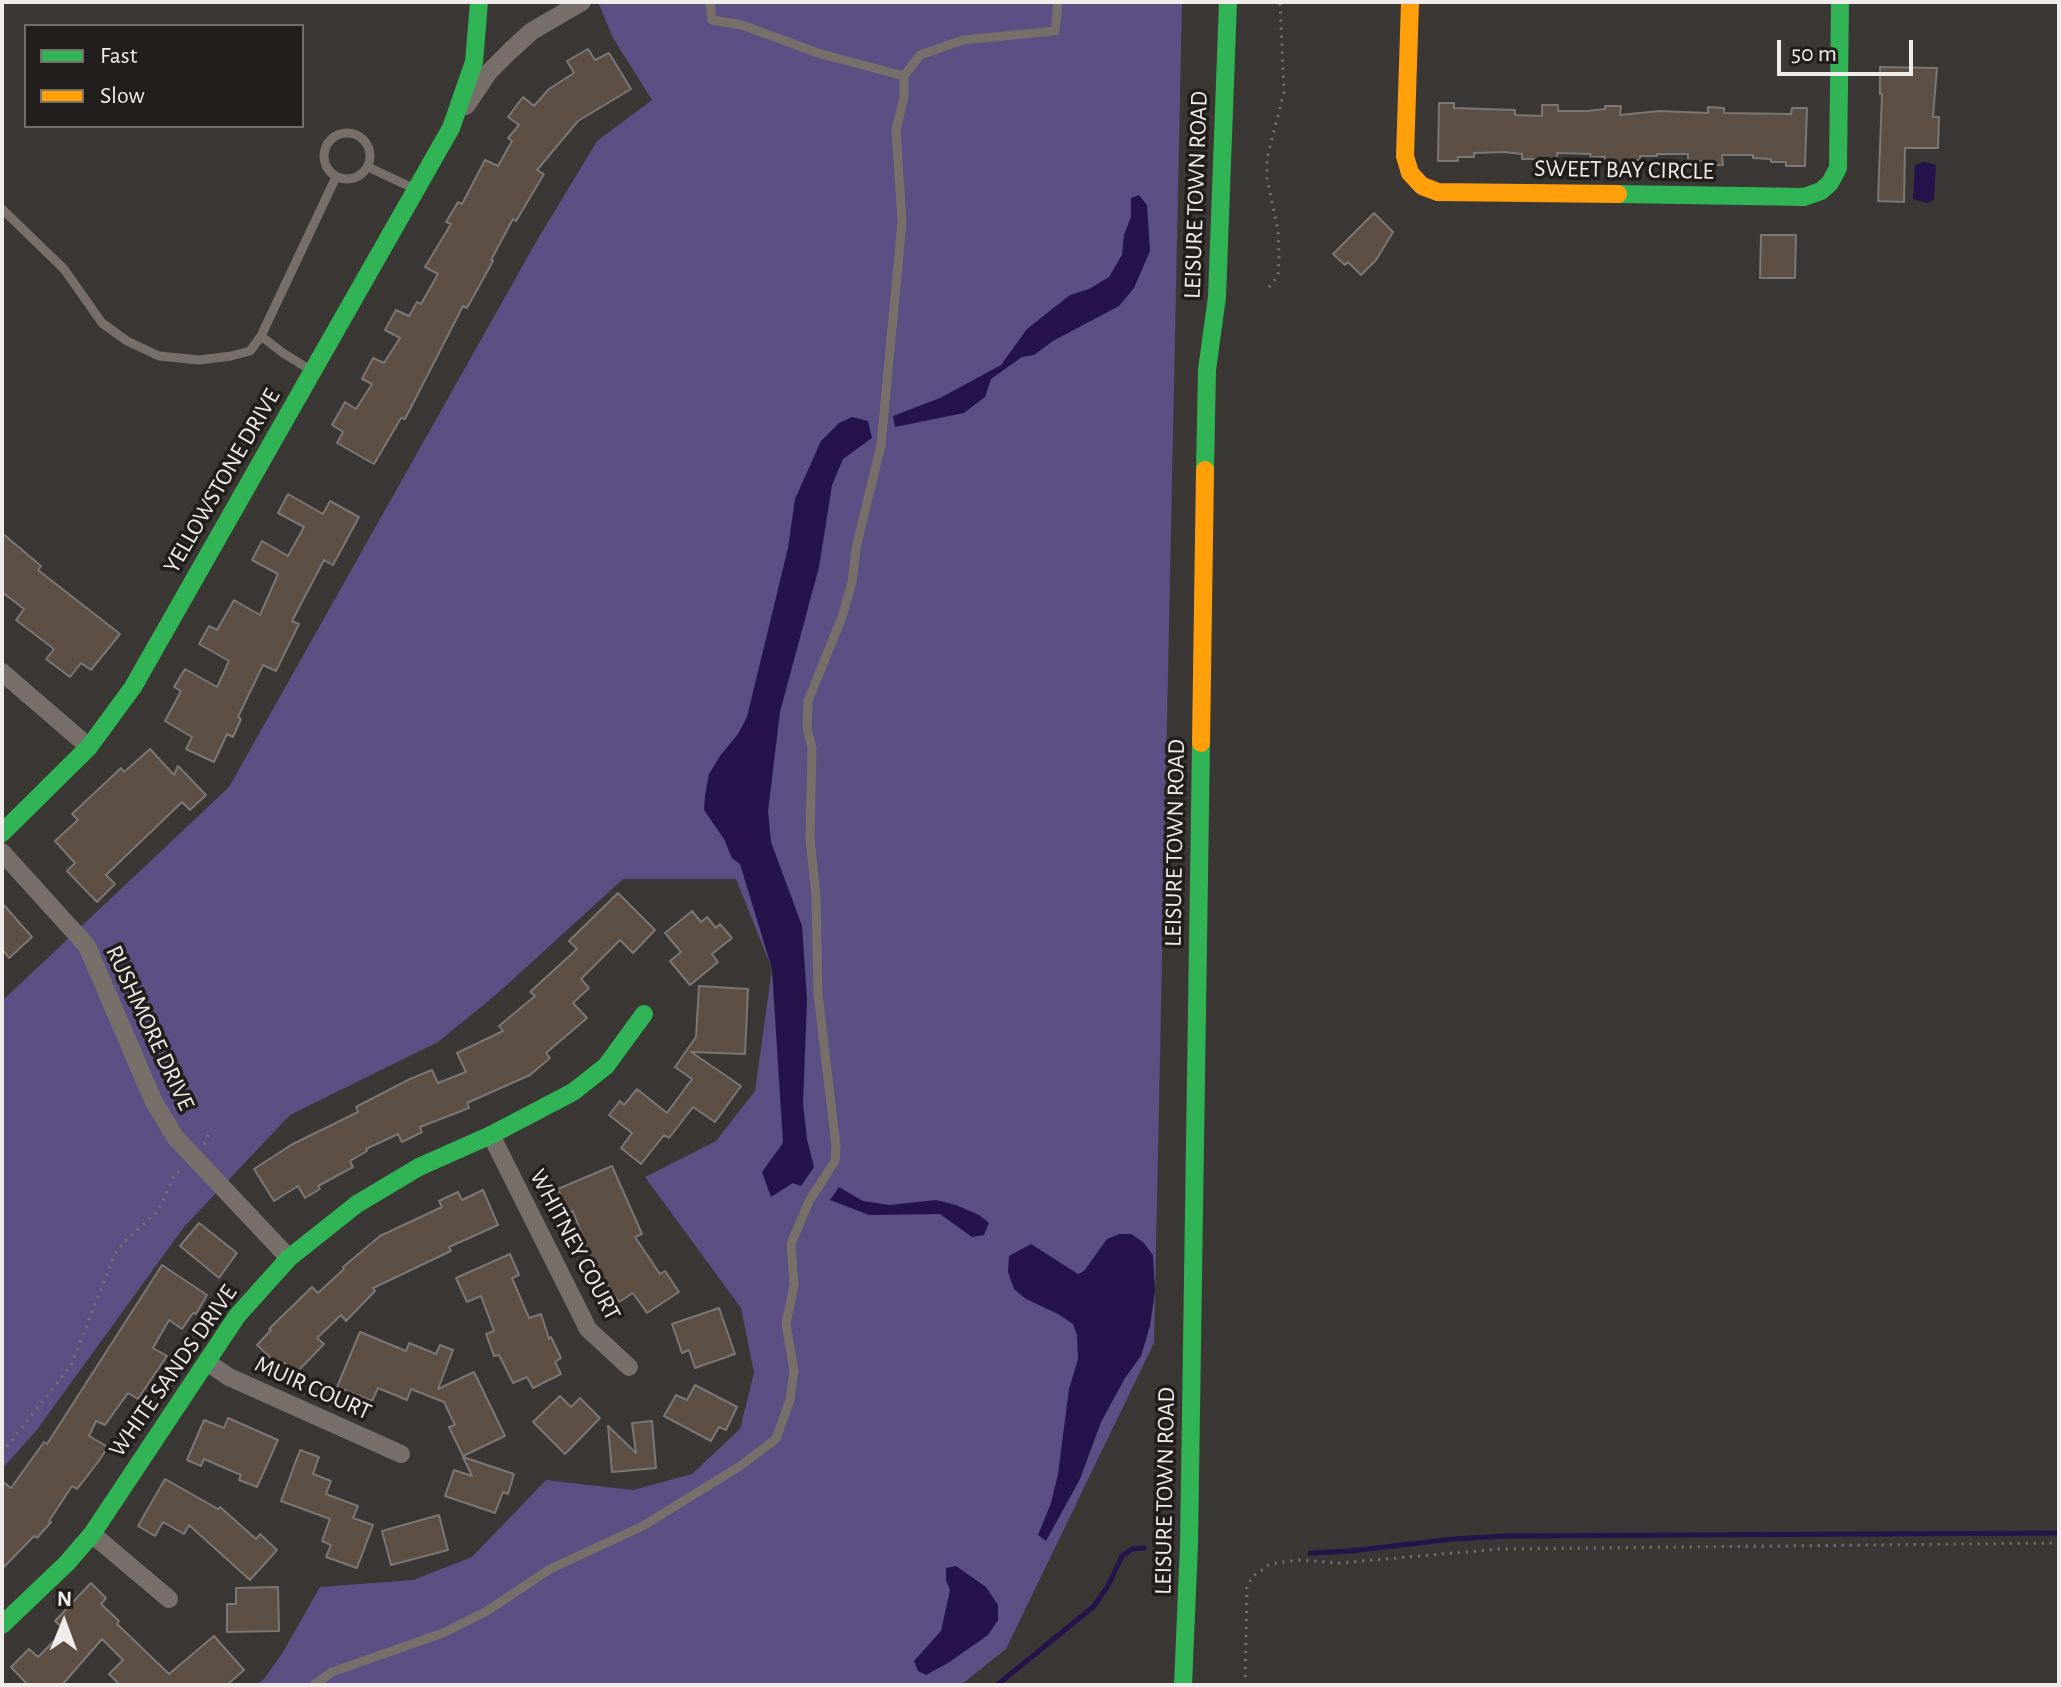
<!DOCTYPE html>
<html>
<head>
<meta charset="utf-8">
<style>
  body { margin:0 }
  #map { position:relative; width:2061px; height:1687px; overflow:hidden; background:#3a3734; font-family:"Alegreya Sans",sans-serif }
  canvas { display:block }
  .frame { position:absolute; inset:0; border:4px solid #f0ecea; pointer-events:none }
  .legend { position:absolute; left:24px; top:24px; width:280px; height:104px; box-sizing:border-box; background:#211e1c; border:2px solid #74706e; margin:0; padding:10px 14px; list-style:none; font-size:24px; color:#f0ecea }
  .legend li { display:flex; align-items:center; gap:16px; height:40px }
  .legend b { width:40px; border:2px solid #74706e }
  .north { position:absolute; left:24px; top:1583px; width:80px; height:80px; -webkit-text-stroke:6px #211e1c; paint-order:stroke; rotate:1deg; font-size:22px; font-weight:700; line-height:32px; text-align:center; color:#f0ecea }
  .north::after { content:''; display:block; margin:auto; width:28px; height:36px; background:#f0ecea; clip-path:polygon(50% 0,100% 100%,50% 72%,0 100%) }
  .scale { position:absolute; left:1777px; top:40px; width:136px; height:36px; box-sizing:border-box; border:4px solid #f0ecea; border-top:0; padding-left:10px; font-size:24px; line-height:28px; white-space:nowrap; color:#f0ecea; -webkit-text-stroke:6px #211e1c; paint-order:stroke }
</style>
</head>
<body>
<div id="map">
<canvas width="2061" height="1687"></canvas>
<div class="frame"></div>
<ul class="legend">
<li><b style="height:10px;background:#30b455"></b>Fast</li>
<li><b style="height:10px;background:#ff9f0a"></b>Slow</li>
</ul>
<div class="north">N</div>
<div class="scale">50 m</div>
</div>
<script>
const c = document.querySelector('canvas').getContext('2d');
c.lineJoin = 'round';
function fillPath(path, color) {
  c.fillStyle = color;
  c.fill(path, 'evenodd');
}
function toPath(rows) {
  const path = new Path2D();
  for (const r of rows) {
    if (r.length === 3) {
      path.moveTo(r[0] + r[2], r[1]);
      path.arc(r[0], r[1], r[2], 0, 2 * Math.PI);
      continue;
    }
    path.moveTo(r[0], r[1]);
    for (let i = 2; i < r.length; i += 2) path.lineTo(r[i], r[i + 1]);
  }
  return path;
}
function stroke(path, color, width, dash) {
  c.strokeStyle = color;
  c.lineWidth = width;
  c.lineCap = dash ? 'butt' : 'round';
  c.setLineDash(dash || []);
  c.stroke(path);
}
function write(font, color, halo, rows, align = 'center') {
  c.font = font + ' "Alegreya Sans",sans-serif';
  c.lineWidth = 7;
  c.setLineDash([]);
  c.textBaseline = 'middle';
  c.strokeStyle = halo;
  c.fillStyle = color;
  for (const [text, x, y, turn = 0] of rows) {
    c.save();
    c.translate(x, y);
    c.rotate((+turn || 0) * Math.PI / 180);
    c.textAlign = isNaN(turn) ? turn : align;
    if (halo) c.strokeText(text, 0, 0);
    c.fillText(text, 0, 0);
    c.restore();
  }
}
fillPath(toPath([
  [598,2,1182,2,1154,1343,1006,1649,961,1685,256,1685,264,1679,283,1652,320,1587,413,1580,472,1557,546,1480,633,1490,692,1474,740,1429,754,1373,741,1308,645,1177,716,1141,755,1091,772,969,736,879,623,879,498,993,438,1042,290,1115,184,1227,36,1431,2,1469,2,1001,229,787,536,242,597,141,652,100,613,38]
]), '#5b4f84');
fillPath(toPath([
  [1925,162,1936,165,1934,200,1927,203,1913,199,1915,165],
  [1139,195,1147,205,1150,251,1134,288,1119,306,1053,341,1034,355,1022,357,991,379,985,397,964,413,895,427,893,416,940,398,1001,365,1027,329,1070,295,1089,289,1109,277,1122,255,1124,235,1131,217,1131,198],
  [852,417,868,421,872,438,843,459,832,485,819,567,780,712,768,811,771,842,802,926,807,999,803,1104,807,1139,814,1167,801,1186,793,1183,771,1197,762,1172,783,1143,772,969,740,864,732,858,724,839,704,810,705,796,709,774,720,756,738,734,747,717,788,548,795,499,821,441,839,423],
  [839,1187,863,1201,889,1205,936,1200,956,1205,979,1215,989,1223,984,1235,972,1237,940,1214,869,1215,830,1200],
  [1119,1234,1131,1234,1143,1242,1153,1255,1155,1291,1150,1326,1141,1356,1125,1378,1101,1422,1080,1479,1046,1541,1038,1535,1051,1503,1058,1474,1069,1389,1078,1359,1077,1335,1073,1324,1058,1314,1026,1299,1014,1289,1008,1272,1009,1256,1031,1244,1078,1274,1084,1271,1107,1239],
  [956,1566,986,1587,998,1605,998,1620,988,1635,948,1663,926,1675,918,1671,914,1661,941,1631,950,1590,946,1580,946,1568]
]), '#26134c');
stroke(toPath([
  [1310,1553,1351,1551,1453,1539,1506,1536,2059,1533],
  [997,1685,1093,1607,1108,1586,1122,1556,1132,1549,1144,1548]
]), '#26134c', 5);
const building = toPath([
  [588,49,595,60,609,53,631,89,578,121,537,170,544,174,516,221,513,219,491,260,493,261,467,308,463,306,405,419,401,418,374,464,337,443,343,432,332,425,345,402,356,409,372,384,362,379,373,358,384,363,400,338,385,330,396,310,409,316,417,302,421,304,438,274,425,267,451,224,446,222,458,202,462,204,485,160,498,166,512,141,508,138,519,125,508,117,523,97,534,106,549,89,574,73,567,61,588,49],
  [1880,67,1937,68,1933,117,1939,117,1938,148,1905,148,1904,202,1878,201,1882,94,1880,94,1880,67],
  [1439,103,1454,103,1454,108,1515,110,1515,115,1542,116,1542,105,1558,105,1558,111,1587,111,1605,109,1605,106,1621,106,1620,115,1659,111,1708,113,1708,107,1724,108,1724,113,1791,114,1792,108,1807,108,1805,166,1786,166,1786,162,1771,162,1771,159,1753,158,1753,155,1722,155,1723,165,1703,165,1703,161,1688,161,1688,154,1657,154,1657,156,1640,156,1640,160,1624,160,1624,164,1605,164,1605,157,1590,157,1591,154,1557,153,1557,162,1536,162,1536,159,1522,159,1522,154,1504,152,1474,153,1474,157,1458,157,1458,161,1438,161,1439,103],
  [1374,213,1393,232,1376,260,1361,275,1348,262,1345,265,1333,254,1374,213],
  [1761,235,1796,235,1795,278,1760,278,1761,235],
  [288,494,323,514,330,501,359,517,333,565,324,560,292,621,299,624,276,671,263,665,238,717,241,719,233,737,227,734,214,762,186,749,192,737,165,721,181,691,174,687,185,669,217,687,229,661,199,644,209,626,217,630,234,600,260,615,278,574,252,560,262,541,288,556,304,527,278,513,288,494],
  [2,533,41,566,38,570,120,634,91,670,81,663,70,677,46,659,54,649,16,620,24,609,2,592,2,533],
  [150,749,174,775,178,766,206,795,190,810,182,802,106,875,115,884,97,902,67,871,75,863,55,841,78,820,72,814,121,768,124,772,150,749],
  [618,893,655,930,633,953,620,940,581,979,589,988,573,1003,587,1018,546,1053,550,1058,530,1075,467,1103,469,1108,420,1127,422,1132,402,1142,398,1134,366,1149,367,1151,350,1161,353,1167,318,1186,320,1189,305,1198,298,1186,274,1201,254,1169,291,1145,358,1112,356,1107,410,1079,432,1070,438,1083,466,1072,457,1053,503,1031,499,1026,535,996,530,992,577,949,569,941,618,893],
  [2,903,32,937,9,958,2,949,2,903],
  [692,911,701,922,707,917,716,928,720,924,732,938,712,954,718,962,690,985,670,961,681,952,665,933,692,911],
  [699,986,748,989,745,1054,691,1052,741,1086,715,1122,693,1107,669,1138,664,1135,641,1164,621,1148,632,1133,609,1115,620,1101,624,1105,637,1089,667,1113,692,1079,675,1067,696,1037,699,986],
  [612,1166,642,1234,635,1237,660,1274,665,1271,679,1292,647,1313,633,1293,619,1302,599,1272,596,1273,573,1211,568,1213,558,1189,612,1166],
  [483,1190,498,1225,449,1247,451,1251,373,1288,375,1291,346,1321,341,1315,317,1338,324,1344,296,1373,285,1363,276,1363,257,1345,271,1330,269,1329,312,1287,318,1293,344,1269,343,1267,380,1236,442,1207,439,1201,458,1192,462,1200,483,1190],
  [199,1223,237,1253,219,1278,180,1246,199,1223],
  [510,1254,519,1275,512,1278,529,1318,541,1314,549,1339,551,1337,561,1358,555,1362,561,1374,533,1388,527,1377,513,1383,499,1355,494,1356,486,1334,494,1331,481,1296,467,1302,456,1278,510,1254],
  [162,1265,207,1295,196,1314,193,1313,182,1329,169,1320,153,1348,167,1356,138,1399,128,1393,105,1425,96,1421,89,1436,108,1447,98,1462,77,1489,72,1486,49,1521,51,1522,37,1538,34,1536,2,1569,2,1481,11,1488,44,1442,47,1444,162,1265],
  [719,1308,735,1354,695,1368,689,1350,682,1353,672,1324,719,1308],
  [360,1332,406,1351,409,1343,436,1354,440,1345,453,1350,438,1389,474,1372,505,1436,463,1456,449,1427,455,1425,444,1402,411,1389,407,1400,378,1388,372,1401,337,1387,360,1332],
  [695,1385,737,1407,726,1430,719,1427,711,1441,664,1416,676,1395,687,1400,695,1385],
  [560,1396,571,1407,580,1398,600,1418,565,1454,533,1422,560,1396],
  [228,1418,278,1440,257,1487,239,1480,241,1475,204,1459,201,1466,187,1460,204,1420,224,1428,228,1418],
  [652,1421,656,1468,612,1472,608,1426,636,1453,632,1423,652,1421],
  [300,1450,319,1457,313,1474,331,1481,326,1494,358,1506,353,1518,373,1525,357,1568,326,1557,331,1545,322,1541,330,1519,281,1501,300,1450],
  [463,1457,514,1474,508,1494,503,1492,495,1513,445,1496,454,1470,472,1476,463,1457],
  [165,1479,218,1509,220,1507,256,1539,260,1534,277,1550,250,1580,189,1525,184,1534,163,1522,155,1536,138,1526,165,1479],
  [439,1515,448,1550,391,1565,382,1531,439,1515],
  [91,1583,106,1598,101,1604,119,1621,117,1624,169,1674,214,1636,244,1670,227,1685,120,1685,109,1674,123,1660,102,1639,62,1685,28,1685,11,1667,29,1649,38,1657,65,1630,55,1621,91,1583],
  [278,1587,279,1631,227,1632,227,1604,236,1604,236,1588,278,1587]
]);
fillPath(building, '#5e4f45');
stroke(building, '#7a7774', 2);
stroke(toPath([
  [1269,287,1278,276,1279,256,1278,230,1267,179,1267,158,1284,92,1280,2],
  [204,1144,210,1131],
  [2,1453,71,1365,114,1256,123,1243,158,1211,175,1174,180,1170],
  [1245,1685,1247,1588,1252,1577,1270,1564,1298,1560,1340,1563,1499,1549,2059,1543]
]), '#79726e', 3, [2, 6]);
stroke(toPath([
  [710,2,712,20,742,25,818,53,904,76],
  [347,156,23],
  [368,167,415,189],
  [2,209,64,269,102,323,127,341,159,356,199,360,231,356,250,351,261,336],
  [309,369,283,353,261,336,336,177],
  [314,1685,332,1672,443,1633,487,1611,550,1569,643,1526,740,1466,776,1439,790,1400,794,1371,786,1324,794,1285,791,1244,809,1201,835,1161,836,1146,818,994,816,896,810,839,812,748,807,728,808,701,842,617,852,582,856,548,881,445,902,222,896,130,904,97,904,76,920,55,963,40,1055,31,1058,2]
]), '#796f6a', 9);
stroke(toPath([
  [466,106,489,72,511,50,532,31,582,2],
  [2,672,89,747],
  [2,852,87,946,153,1100,175,1137,289,1258],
  [491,1135,588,1329,629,1367],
  [207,1362,229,1377,401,1454],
  [92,1534,169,1599]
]), '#796f6a', 18);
stroke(toPath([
  [1618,194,1804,197,1821,191,1830,183,1838,168,1840,2],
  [1205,470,1207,370,1217,297,1228,2],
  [2,833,89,747,133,687,451,128,474,62,479,2],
  [2,1625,67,1563,92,1534,237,1316,289,1258,357,1204,419,1167,491,1135,573,1092,606,1066,644,1014],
  [1183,1685,1189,1545,1201,743]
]), '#30b455', 18);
stroke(toPath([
  [1410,2,1405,156,1410,173,1422,186,1438,192,1618,194],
  [1201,743,1205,470]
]), '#ff9f0a', 18);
write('24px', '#f0ecea', '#211e1c', [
  ["SWEET BAY CIRCLE",1624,170,1],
  ["LEISURE TOWN ROAD",1196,195,-88],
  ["YELLOWSTONE DRIVE",222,481,-60],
  ["LEISURE TOWN ROAD",1175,843,-89],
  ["RUSHMORE DRIVE",150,1028,65],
  ["WHITNEY COURT",575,1245,62],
  ["WHITE SANDS DRIVE",173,1371,-55],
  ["MUIR COURT",313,1388,24],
  ["LEISURE TOWN ROAD",1165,1491,-89]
]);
</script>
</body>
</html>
